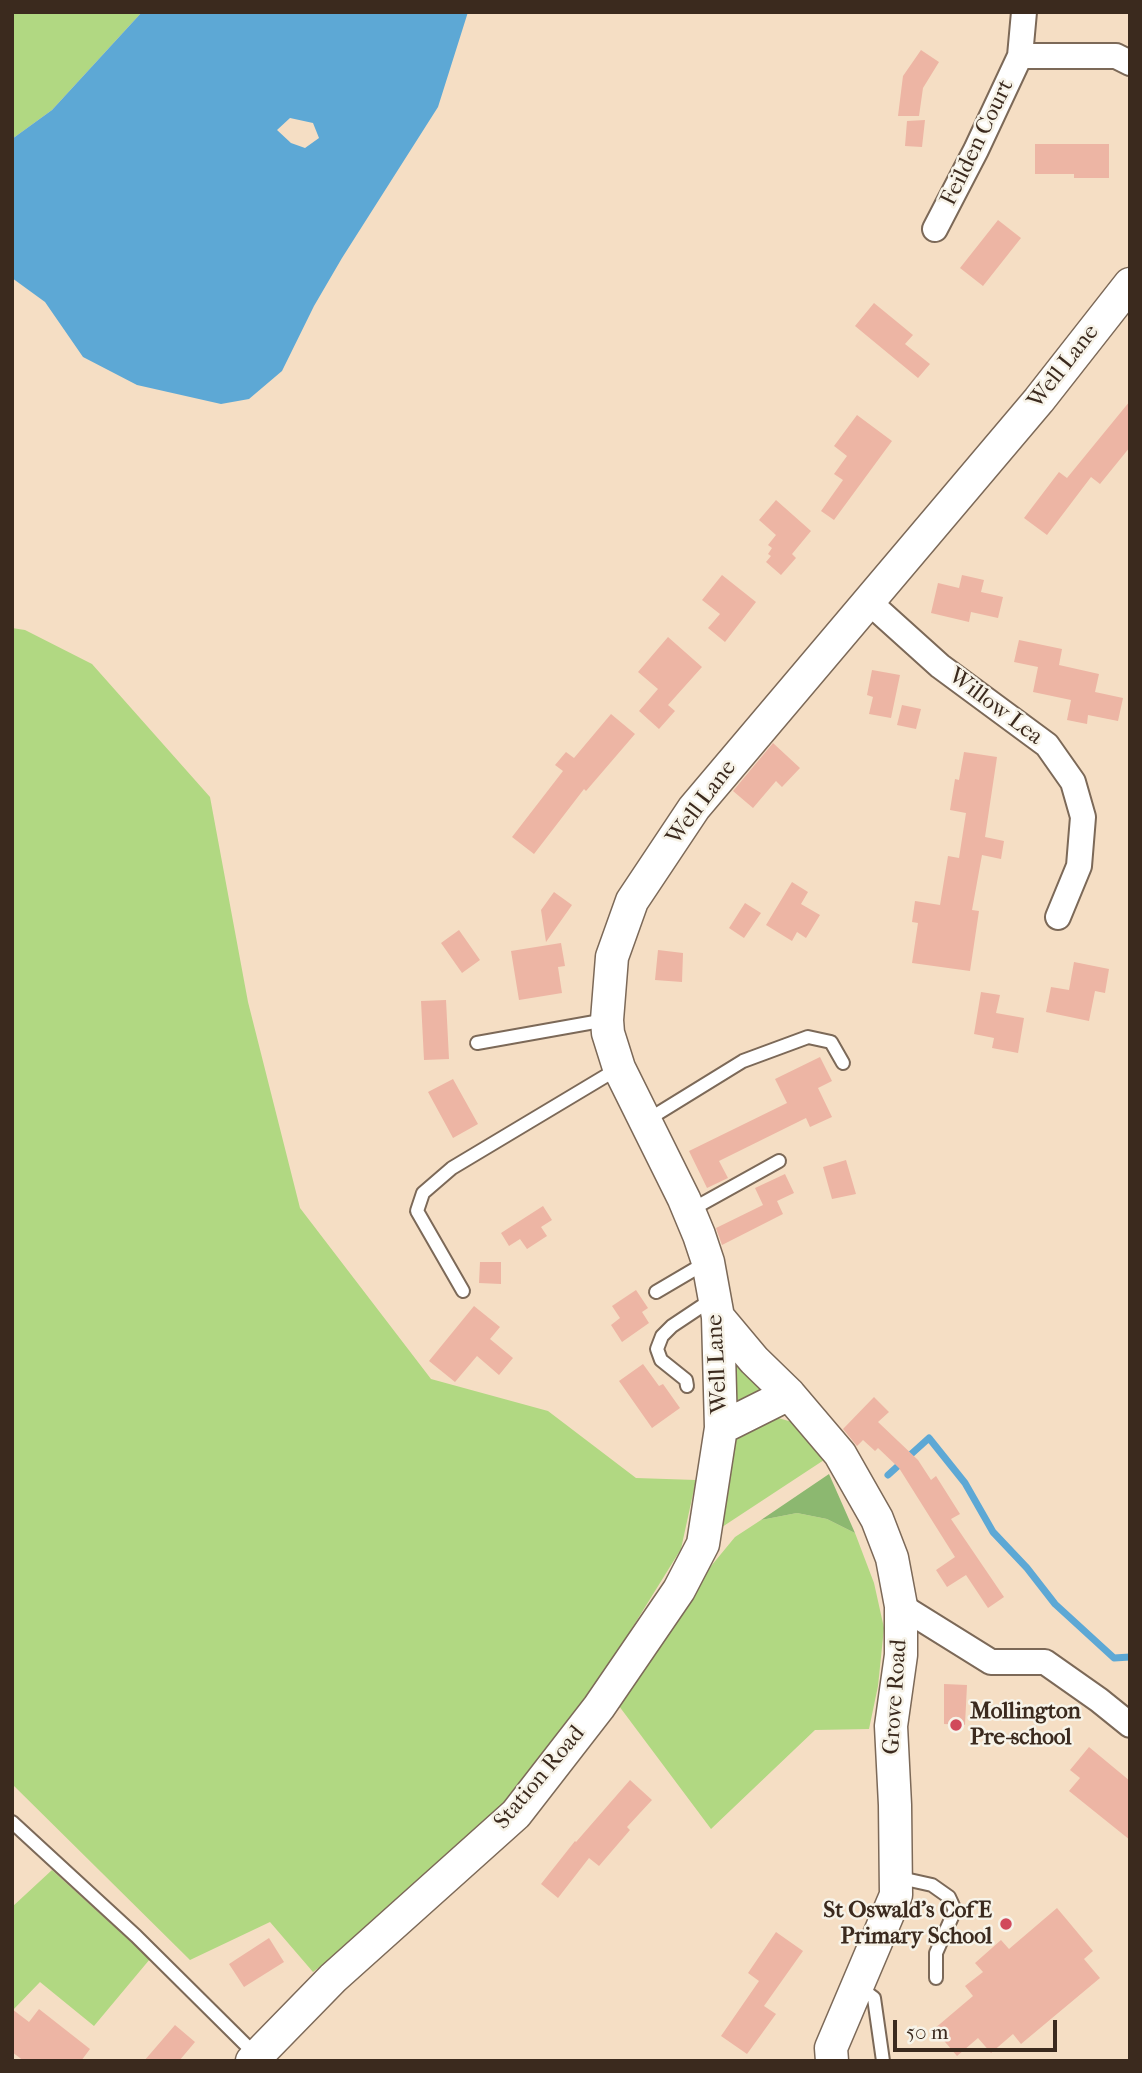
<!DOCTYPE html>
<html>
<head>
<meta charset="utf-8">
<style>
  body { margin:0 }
  #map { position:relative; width:1142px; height:2073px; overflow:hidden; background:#f5dec4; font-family:"IM FELL French Canon",serif }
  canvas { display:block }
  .frame { position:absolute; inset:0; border:14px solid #3b2a1e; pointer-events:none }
  .scale { position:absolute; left:893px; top:2020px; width:164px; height:32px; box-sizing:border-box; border:4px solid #3b2a1e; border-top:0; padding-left:9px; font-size:21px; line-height:24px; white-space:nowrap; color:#3b2a1e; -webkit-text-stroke:5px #f7f3e8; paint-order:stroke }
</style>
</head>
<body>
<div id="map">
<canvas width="1142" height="2073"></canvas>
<div class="frame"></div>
<div class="scale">50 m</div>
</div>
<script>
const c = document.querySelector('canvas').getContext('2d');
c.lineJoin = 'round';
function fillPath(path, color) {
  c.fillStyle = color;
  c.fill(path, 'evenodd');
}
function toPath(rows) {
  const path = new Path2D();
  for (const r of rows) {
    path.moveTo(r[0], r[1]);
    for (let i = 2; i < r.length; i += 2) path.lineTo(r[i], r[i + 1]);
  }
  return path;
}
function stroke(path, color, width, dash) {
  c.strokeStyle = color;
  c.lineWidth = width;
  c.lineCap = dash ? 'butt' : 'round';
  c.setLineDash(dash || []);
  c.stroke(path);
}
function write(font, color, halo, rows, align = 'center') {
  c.font = font + ' "IM FELL French Canon",serif';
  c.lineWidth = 5;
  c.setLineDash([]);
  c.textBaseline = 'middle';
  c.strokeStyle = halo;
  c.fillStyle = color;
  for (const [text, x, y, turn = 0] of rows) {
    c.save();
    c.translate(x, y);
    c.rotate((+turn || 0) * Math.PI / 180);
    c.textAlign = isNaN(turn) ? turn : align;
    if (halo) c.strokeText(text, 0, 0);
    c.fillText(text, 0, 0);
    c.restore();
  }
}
fillPath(toPath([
  [12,12,142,12,52,110,12,139],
  [12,628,25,630,92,664,210,797,248,1002,300,1208,431,1379,548,1411,636,1478,696,1480,681,1549,564,1738,497,1811,391,1912,313,1972,270,1922,190,1960,12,1784],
  [735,1358,762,1392,734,1404],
  [775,1417,792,1422,824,1460,716,1531,732,1446,741,1434],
  [797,1513,827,1519,855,1533,874,1583,884,1628,878,1686,869,1729,815,1730,711,1829,619,1706,702,1577,735,1537,761,1520],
  [52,1870,150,1959,94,2026,40,1982,12,2011,12,1907]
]), '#b1d882');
fillPath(toPath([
  [829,1474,855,1533,827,1519,797,1513,761,1520]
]), '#8cb870');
fillPath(toPath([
  [142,12,468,12,438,107,342,258,314,306,282,371,249,399,221,404,137,385,83,357,45,302,12,278,12,139,52,110],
  [290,118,313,123,319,138,305,148,291,143,277,130]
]), '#5da8d5');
stroke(toPath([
  [888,1475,929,1438,965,1483,993,1532,1027,1568,1055,1604,1114,1658,1130,1657]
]), '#5da8d5', 7);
fillPath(toPath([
  [921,50,939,62,923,88,919,116,898,116,903,76],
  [925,120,922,147,905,146,907,121],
  [1035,144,1109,144,1109,178,1074,178,1074,174,1035,174],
  [998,220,1021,238,983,286,960,268],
  [874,303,913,335,905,344,930,364,918,378,855,326],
  [1130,401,1130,447,1100,484,1091,477,1047,535,1024,518,1059,472,1067,478],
  [857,415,892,441,834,520,821,511,843,480,834,474,847,456,834,446],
  [776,500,811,531,792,554,796,558,781,575,766,562,771,556,768,554,772,548,768,545,776,535,759,520],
  [722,575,756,602,725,642,708,628,720,614,702,600],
  [962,575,984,580,981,592,1003,597,998,618,971,612,969,622,931,613,938,583,959,588],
  [668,637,702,667,668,705,675,711,659,729,639,711,658,689,638,672],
  [1019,640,1062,649,1059,665,1099,674,1095,692,1123,698,1118,721,1088,715,1087,724,1067,720,1071,700,1033,692,1038,667,1014,662],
  [872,670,900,675,891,718,869,714,873,697,867,695],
  [902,705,921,709,916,729,897,725],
  [611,714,635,734,586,791,584,789,534,854,512,837,563,771,555,765,566,752,574,758],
  [773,743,800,768,782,787,776,781,753,808,733,791],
  [964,752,997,757,985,837,1004,841,1001,859,982,855,972,910,979,911,970,971,912,963,918,923,912,922,915,901,940,905,948,856,959,858,966,813,950,810,955,779,959,780],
  [792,882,808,892,801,904,820,915,806,938,797,932,792,941,766,925],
  [554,892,572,905,546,942,541,910],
  [745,903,761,913,744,938,729,928],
  [459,930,480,960,462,973,441,943],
  [561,943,565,966,558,967,562,993,519,1000,511,951],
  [658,950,683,953,682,982,655,980],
  [1074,962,1109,969,1105,993,1095,991,1089,1021,1046,1012,1051,987,1069,990],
  [981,992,1000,995,996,1013,1024,1018,1018,1053,992,1048,994,1038,974,1034],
  [446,1000,449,1059,424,1060,421,1001],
  [820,1057,832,1081,818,1088,832,1117,810,1127,806,1118,719,1161,728,1178,707,1188,689,1151,787,1103,775,1079],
  [453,1079,478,1124,453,1138,428,1092],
  [846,1160,856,1194,832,1199,823,1167],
  [785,1174,794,1193,777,1201,783,1214,722,1245,716,1228,763,1205,755,1188],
  [543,1206,552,1220,541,1227,547,1236,527,1249,520,1239,509,1246,501,1233],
  [480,1262,501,1262,501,1284,479,1283],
  [636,1290,648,1308,642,1312,649,1323,622,1342,611,1325,620,1318,612,1306],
  [474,1306,500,1327,490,1339,513,1358,499,1375,477,1356,455,1382,429,1361],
  [643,1364,659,1386,663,1384,680,1408,652,1428,619,1381],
  [874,1397,889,1412,878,1422,918,1460,931,1480,936,1476,960,1514,951,1519,1004,1597,988,1608,966,1575,947,1587,936,1570,955,1557,899,1468,878,1448,875,1451,863,1440,857,1446,843,1429],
  [944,1684,967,1685,965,1725,944,1724],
  [1089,1747,1130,1781,1130,1840,1069,1791,1080,1778,1070,1770],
  [630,1780,652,1800,627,1827,630,1830,599,1866,589,1858,558,1898,541,1884,575,1841,576,1842],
  [1057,1908,1093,1951,1084,1959,1100,1978,1021,2044,1013,2034,991,2053,978,2038,957,2056,934,2029,973,1996,965,1986,983,1972,975,1963,1001,1940,1009,1949],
  [776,1932,803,1951,764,2006,776,2014,747,2054,721,2036,759,1981,748,1973],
  [269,1938,284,1962,244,1987,229,1964],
  [12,2009,29,2022,39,2009,90,2049,81,2061,24,2061,12,2052],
  [175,2025,195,2042,179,2061,144,2061]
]), '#edb5a4');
const service = toPath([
  [477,1043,606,1020],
  [644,1122,743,1061,808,1037,831,1042,843,1063],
  [689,1211,779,1161],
  [463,1291,417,1211,423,1193,452,1168,619,1068],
  [656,1292,707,1262],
  [687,1386,686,1380,661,1360,657,1349,662,1336,672,1326,714,1298],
  [12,1822,136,1936,257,2056],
  [896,1877,932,1885,949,1897,955,1910,936,1953,936,1978],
  [858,1986,874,1998,883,2061]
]);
const minor = toPath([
  [1024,12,1020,56,1116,56,1130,63],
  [935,229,976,150,1020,56],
  [869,602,940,666,1047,745,1073,782,1083,817,1079,866,1058,917],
  [901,1606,991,1662,1045,1662,1099,1700,1130,1725]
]);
const tertiary = toPath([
  [718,1317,754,1360,789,1394,840,1454,877,1519,892,1558,901,1606,901,1655,891,1726,895,1805,896,1895,831,2048,832,2061],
  [721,1428,789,1394],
  [252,2061,333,1978,516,1814,599,1707,679,1590,703,1544,721,1428,718,1317,708,1262,699,1235,684,1199,619,1068,608,1033,607,1020,612,957,632,901,694,808,1039,400,1130,284]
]);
stroke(service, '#7c6958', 16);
stroke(minor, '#7c6958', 28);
stroke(tertiary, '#7c6958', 35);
stroke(service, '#fff', 12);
stroke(minor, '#fff', 24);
stroke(tertiary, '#fff', 32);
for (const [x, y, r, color] of [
  [956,1725,7,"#d1495b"],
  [1006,1924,7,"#d1495b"]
]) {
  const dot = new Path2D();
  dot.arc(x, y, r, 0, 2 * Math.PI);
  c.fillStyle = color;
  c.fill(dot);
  stroke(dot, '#f7f3e8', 2.5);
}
write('23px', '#3b2a1e', '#f7f3e8', [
  ["Feilden Court",978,143,-64],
  ["Well Lane",1064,367,-52],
  ["Willow Lea",995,707,37],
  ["Well Lane",702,803,-53],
  ["Well Lane",718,1364,-93],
  ["Grove Road",896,1697,-86],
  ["Station Road",540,1778,-50]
]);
write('bold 23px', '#3b2a1e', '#f7f3e8', [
  ["Mollington",970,1712],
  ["Pre-school",970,1738],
  ["St Oswald's CofE",992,1911,"right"],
  ["Primary School",992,1937,"right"]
], 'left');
</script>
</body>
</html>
